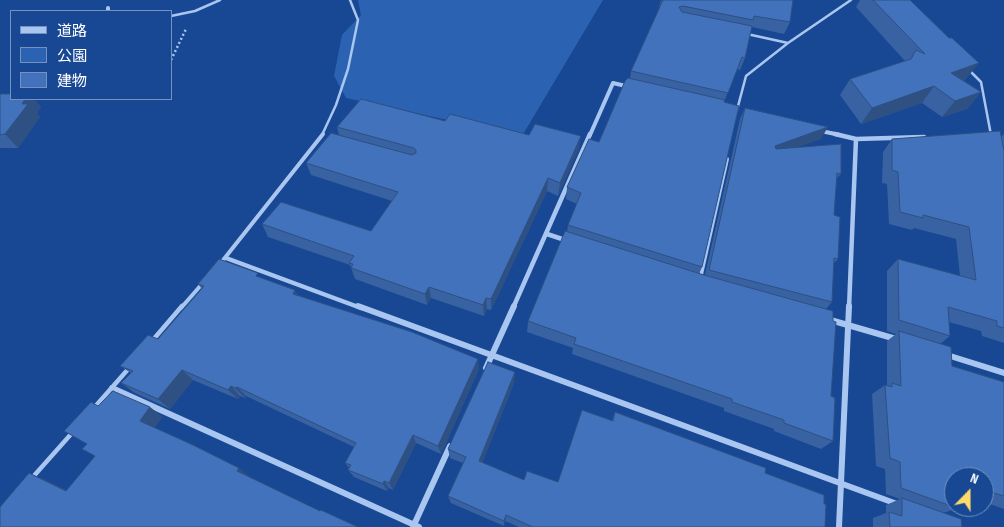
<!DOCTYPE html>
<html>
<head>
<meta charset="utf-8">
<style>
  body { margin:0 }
  #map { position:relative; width:1004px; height:527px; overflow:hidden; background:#184894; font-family:"Sofia Sans Condensed","Noto Sans JP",sans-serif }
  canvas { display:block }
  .legend { position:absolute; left:10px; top:10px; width:162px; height:90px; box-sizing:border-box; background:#184894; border:1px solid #7491bf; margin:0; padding:6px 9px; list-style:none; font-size:15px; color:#fff }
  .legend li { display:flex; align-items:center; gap:10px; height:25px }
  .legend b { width:25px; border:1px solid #7491bf }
  .north { position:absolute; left:944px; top:467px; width:50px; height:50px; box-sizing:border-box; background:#184894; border:1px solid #7491bf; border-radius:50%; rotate:22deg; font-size:14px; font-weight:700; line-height:20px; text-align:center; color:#fff }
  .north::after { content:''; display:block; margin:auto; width:18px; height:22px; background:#ffda68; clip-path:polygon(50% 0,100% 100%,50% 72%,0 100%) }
</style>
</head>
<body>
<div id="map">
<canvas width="1004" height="527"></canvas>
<ul class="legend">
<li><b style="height:6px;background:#a9c6f0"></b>道路</li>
<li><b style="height:14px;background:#2b62b2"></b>公園</li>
<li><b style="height:14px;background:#4172bb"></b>建物</li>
</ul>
<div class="north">N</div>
</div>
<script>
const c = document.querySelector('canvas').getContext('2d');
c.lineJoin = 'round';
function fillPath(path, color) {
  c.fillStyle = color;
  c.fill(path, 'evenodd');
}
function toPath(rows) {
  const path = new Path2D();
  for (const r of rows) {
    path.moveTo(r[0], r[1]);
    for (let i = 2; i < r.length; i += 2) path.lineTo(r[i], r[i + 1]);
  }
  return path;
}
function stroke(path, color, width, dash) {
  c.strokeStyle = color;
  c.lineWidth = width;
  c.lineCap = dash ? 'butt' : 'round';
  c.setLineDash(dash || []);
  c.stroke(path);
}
fillPath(toPath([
  [358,0,603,0,522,136,346,98,334,76,342,35,361,15]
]), '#2b62b2');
stroke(toPath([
  [171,60,186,29]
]), '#a9c6f0', 2.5, [2, 2.5]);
stroke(toPath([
  [171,16,195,11,220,0],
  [747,34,788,43],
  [969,70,981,82,991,135],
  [737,110,746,76,788,43,851,0],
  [322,135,336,105,348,69,358,20,350,0]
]), '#a9c6f0', 2.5);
stroke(toPath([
  [220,264,323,134],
  [700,279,727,159],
  [181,308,202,284]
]), '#a9c6f0', 4);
stroke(toPath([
  [152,341,182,306],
  [93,409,130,367],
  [32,478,72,433]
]), '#a9c6f0', 4.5);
stroke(toPath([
  [108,8,108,11],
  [821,131,840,135],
  [590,135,613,83,630,87]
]), '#a9c6f0', 4);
stroke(toPath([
  [835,134,856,139,924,137],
  [547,234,568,241],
  [226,258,361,308],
  [513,308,590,134],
  [849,308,856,139]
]), '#a9c6f0', 4.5);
stroke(toPath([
  [358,306,897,504],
  [827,319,896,339],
  [947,355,1004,373],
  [486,368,514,306],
  [112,388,419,527],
  [413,527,450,446],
  [839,527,849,306]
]), '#a9c6f0', 6);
fillPath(toPath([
  [661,0,793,0,790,22,784,34,752,27,745,58,740,70,737,69,724,102,702,267,699,274,705,275,740,119,745,108,821,139,797,147,841,174,836,179,834,215,838,259,833,264,832,302,826,309,831,396,833,441,821,449,774,431,774,429,724,411,724,408,572,354,573,348,527,332,528,321,567,232,568,225,577,204,566,199,567,187,599,142,630,78,631,71,658,11],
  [860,0,910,0,966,79,963,80,981,92,967,109,942,117,922,103,861,124,840,95,850,79,905,61,856,7],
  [0,94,11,99,34,99,41,107,37,113,40,117,18,148,0,148],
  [445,121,579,148,558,196,547,191,491,310,487,309,484,316,431,298,427,305,355,279,350,265,268,237,262,224,371,231,392,201,311,175,306,163,339,135,337,127],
  [1004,134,1004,343,982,336,981,331,949,322,950,336,940,344,952,366,1004,382,1004,509,984,502,984,477,954,477,958,508,943,513,962,527,873,527,873,518,886,513,886,505,900,499,886,494,885,469,876,466,872,394,885,385,887,386,887,341,896,334,887,331,887,271,898,259,960,276,956,239,914,228,912,230,889,224,887,184,882,183,883,152,892,139,1001,137],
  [260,277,298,295,479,369,441,454,416,443,393,490,389,488,387,491,354,477,348,470,349,468,345,463,354,447,246,396,245,398,240,396,238,399,193,380,170,409,135,393,121,383,131,373,120,366,158,339,202,289,198,284],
  [514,383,482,463,524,480,558,482,612,420,615,412,765,473,824,504,825,527,519,527,505,521,504,526,451,503,448,496,463,463,450,458,448,449]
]), '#3862a1');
fillPath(toPath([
  [979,63,966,79,938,89,951,73],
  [934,86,922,103,861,124,872,108],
  [981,92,967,109,942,117,955,101],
  [25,99,34,99,41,107,37,113,40,117,18,148,5,134,22,104],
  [828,127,821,139,769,157,775,146],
  [581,136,579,148,558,196,560,183],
  [548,178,547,191,491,310,491,299],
  [429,287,431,298,427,305,425,294],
  [295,290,302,301,293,294],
  [486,298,487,309,484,316,483,305],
  [478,359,479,369,441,454,438,446],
  [182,370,193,380,170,409,158,399],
  [515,372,514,383,480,469,479,461],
  [231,386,240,396,238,399,228,390],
  [237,387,246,396,245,398,235,388],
  [150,407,163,417,153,430,140,421],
  [413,435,416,443,393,490,389,483],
  [239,468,249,476,248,478,237,471],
  [29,473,48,481,83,498,66,491],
  [384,481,389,488,387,491,383,484],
  [506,515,505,521,504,526,504,521]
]), '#2e5083');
const building = toPath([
  [661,0,793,0,790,22,754,16,753,20,683,6,679,7,682,12,752,26,745,58,742,57,728,93,631,71,663,0,661,0],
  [873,0,910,0,949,38,952,38,979,63,951,73,981,92,955,101,934,86,872,108,850,79,911,59,916,50,925,54,873,0],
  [628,78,725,100,724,102,739,106,702,267,568,225,581,193,567,187,589,139,599,142,625,81,628,78],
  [0,94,11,94,11,99,25,99,22,104,28,104,5,134,0,135,0,94],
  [361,99,445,121,450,114,529,135,535,124,581,136,560,183,548,178,491,299,486,298,483,305,429,287,425,294,351,268,353,264,349,263,354,256,262,224,281,202,371,231,398,192,306,163,331,133,412,155,416,153,416,150,414,148,337,127,361,99],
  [745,108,828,127,775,146,776,149,841,144,841,174,837,173,834,215,840,217,838,259,834,258,832,302,709,270,745,108],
  [1000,131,1004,151,1004,328,997,326,997,321,948,307,950,336,899,320,898,259,976,280,969,227,923,215,923,218,900,212,898,172,892,170,892,139,1000,131],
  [565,231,704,275,833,311,833,321,836,322,831,396,835,398,833,441,784,423,784,420,732,402,732,399,574,344,576,338,528,321,565,231],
  [219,259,258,273,256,276,295,290,293,294,412,332,478,359,438,446,413,435,389,483,384,481,383,484,348,470,351,465,345,463,356,443,237,387,235,388,231,386,228,390,182,370,158,399,121,383,133,371,120,366,148,335,158,339,204,286,198,284,219,259],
  [899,331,951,347,952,366,1004,382,1004,496,984,490,984,477,954,477,954,507,901,488,900,462,890,458,885,385,892,387,892,383,901,386,899,331],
  [488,362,515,372,479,461,524,480,527,471,558,482,582,410,613,421,615,412,766,468,765,473,824,495,824,504,826,504,825,527,533,527,506,515,504,521,448,496,466,457,448,449,488,362],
  [113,391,150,407,140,421,193,445,239,468,237,471,320,511,321,510,358,527,0,527,0,507,29,473,66,491,95,456,82,449,87,444,64,431,91,402,98,406,113,391],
  [902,498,961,519,962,527,890,527,889,512,902,516,902,498]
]);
fillPath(building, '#4172bb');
stroke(building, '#2e5083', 1);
</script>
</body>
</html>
